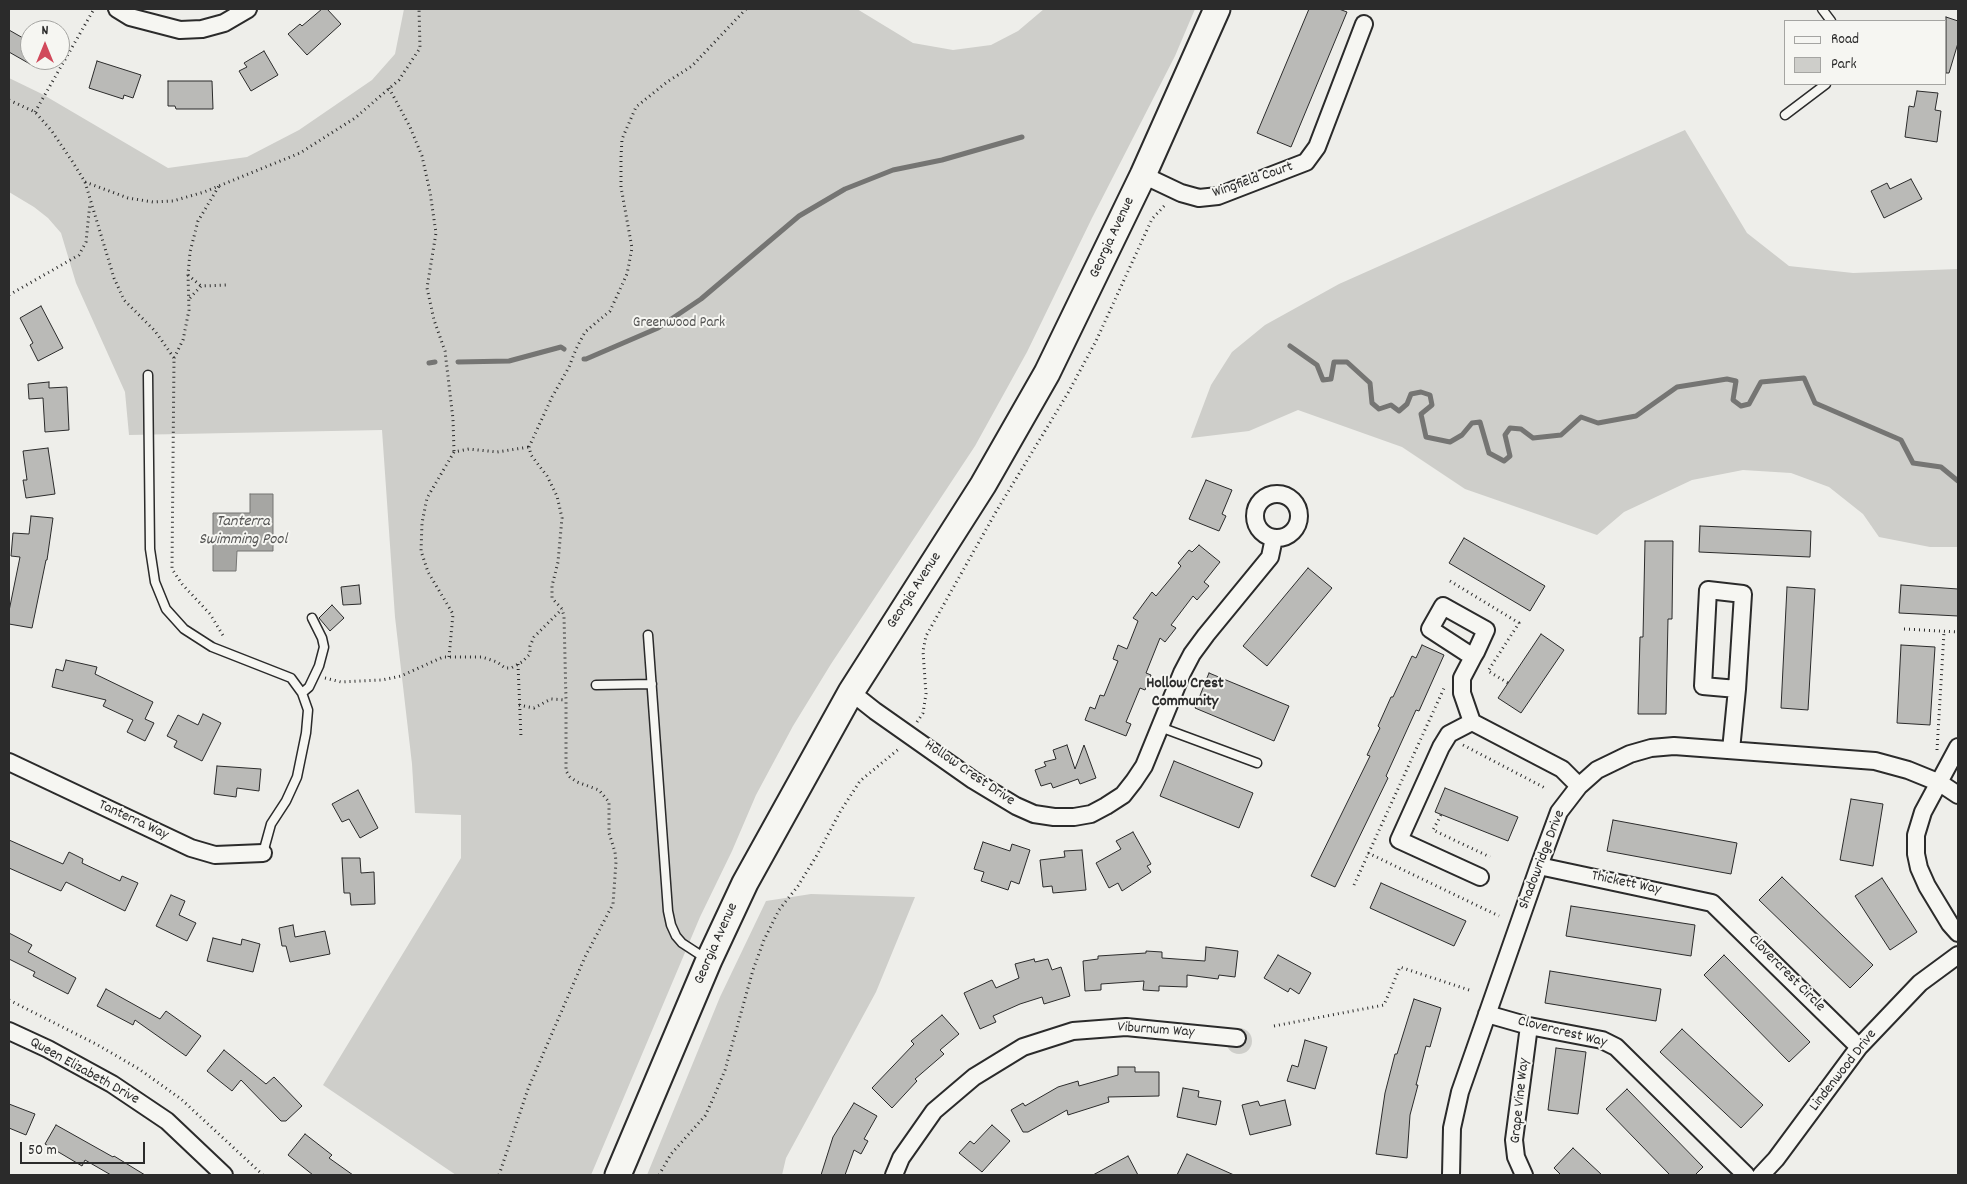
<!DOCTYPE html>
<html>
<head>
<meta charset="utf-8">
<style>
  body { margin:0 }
  #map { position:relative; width:1967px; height:1184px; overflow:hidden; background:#eeeeea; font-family:Dekko,sans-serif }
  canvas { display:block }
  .frame { position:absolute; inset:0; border:10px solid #2b2b2b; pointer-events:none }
  .legend { position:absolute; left:1784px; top:20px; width:162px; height:65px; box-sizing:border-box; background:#f6f6f2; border:1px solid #a5a5a2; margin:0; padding:6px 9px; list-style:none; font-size:15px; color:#2b2b2b }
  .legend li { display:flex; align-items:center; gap:10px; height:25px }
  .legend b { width:25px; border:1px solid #a5a5a2 }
  .north { position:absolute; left:20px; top:20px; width:50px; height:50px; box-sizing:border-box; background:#f6f6f2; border:1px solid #a5a5a2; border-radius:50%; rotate:0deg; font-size:14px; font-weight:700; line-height:20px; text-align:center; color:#2b2b2b }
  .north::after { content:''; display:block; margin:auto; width:18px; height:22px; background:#d1495b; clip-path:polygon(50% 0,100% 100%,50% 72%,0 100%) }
  .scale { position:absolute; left:20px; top:1142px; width:125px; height:22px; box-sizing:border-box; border:2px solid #2b2b2b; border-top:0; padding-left:6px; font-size:15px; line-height:18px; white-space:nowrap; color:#2b2b2b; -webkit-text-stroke:4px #f6f6f2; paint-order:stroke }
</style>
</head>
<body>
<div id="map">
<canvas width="1967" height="1184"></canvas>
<div class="frame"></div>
<ul class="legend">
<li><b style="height:6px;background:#f6f6f2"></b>Road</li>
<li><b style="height:14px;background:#cececa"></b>Park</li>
</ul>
<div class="north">N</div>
<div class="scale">50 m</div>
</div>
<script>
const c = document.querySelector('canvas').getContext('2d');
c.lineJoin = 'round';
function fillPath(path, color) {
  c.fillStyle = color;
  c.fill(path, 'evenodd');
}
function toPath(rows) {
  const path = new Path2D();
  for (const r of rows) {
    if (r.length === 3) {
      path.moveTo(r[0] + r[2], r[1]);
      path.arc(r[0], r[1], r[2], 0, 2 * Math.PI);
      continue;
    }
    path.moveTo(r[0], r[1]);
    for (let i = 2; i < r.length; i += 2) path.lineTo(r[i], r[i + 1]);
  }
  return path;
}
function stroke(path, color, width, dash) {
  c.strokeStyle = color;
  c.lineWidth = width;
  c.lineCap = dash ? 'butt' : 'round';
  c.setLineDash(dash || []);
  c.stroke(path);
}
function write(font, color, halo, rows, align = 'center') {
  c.font = font + ' Dekko,sans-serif';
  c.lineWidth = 4;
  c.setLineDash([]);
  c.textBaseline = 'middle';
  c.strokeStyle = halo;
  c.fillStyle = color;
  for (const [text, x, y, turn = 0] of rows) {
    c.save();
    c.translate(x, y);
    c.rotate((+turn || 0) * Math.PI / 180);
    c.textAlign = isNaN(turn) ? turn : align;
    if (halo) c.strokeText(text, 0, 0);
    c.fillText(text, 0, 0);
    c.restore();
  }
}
fillPath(toPath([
  [404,9,857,9,913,43,953,50,991,45,1018,31,1044,9,1195,9,1175,56,1092,218,1027,352,975,446,831,664,793,726,756,795,732,851,700,917,591,1175,456,1175,323,1085,461,858,461,815,415,813,412,764,395,617,382,430,129,435,125,392,76,283,61,233,48,218,34,207,9,192,9,78,42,94,168,168,247,157,299,130,372,80,395,54],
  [1685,130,1747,233,1789,266,1853,273,1958,269,1958,547,1930,547,1879,537,1863,514,1829,487,1791,473,1743,470,1692,480,1624,512,1597,535,1465,489,1402,447,1298,410,1249,431,1191,438,1211,385,1232,352,1265,325,1339,284],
  [811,894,915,897,876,992,786,1158,782,1175,647,1175,720,997,766,901],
  [1239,1041,13]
]), '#cececa');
const water = toPath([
  [250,494,273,494,273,551,237,551,236,571,213,571,213,513,250,513,250,494]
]);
fillPath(water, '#a6a6a3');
stroke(water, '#757573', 1);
stroke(toPath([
  [1290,346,1317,365,1323,380,1331,379,1334,362,1347,362,1370,383,1372,403,1379,409,1391,405,1399,411,1407,404,1411,394,1421,392,1430,395,1432,405,1421,414,1426,437,1450,442,1462,435,1472,423,1480,422,1489,453,1504,461,1510,456,1505,435,1510,428,1521,429,1533,438,1561,435,1581,417,1598,423,1636,416,1677,387,1727,379,1736,381,1733,400,1741,406,1749,404,1761,382,1804,378,1815,403,1901,440,1913,463,1941,467,1958,481],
  [584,359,586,359,658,328,701,299,799,216,845,189,893,170,942,160,1022,137],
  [458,362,509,361,561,347,564,349],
  [429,363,435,362]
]), '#757573', 5);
const building = toPath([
  [322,9,327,9,341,24,307,55,288,34,300,24,302,26,322,9],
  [1309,9,1339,9,1347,12,1291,147,1257,133,1309,9],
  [1946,17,1958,21,1958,43,1949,73,1946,73,1946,17],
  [9,30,30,42,30,64,9,52,9,30],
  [264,51,278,75,251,91,239,71,247,67,244,63,264,51],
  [97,61,141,75,133,98,124,95,123,99,89,88,97,61],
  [168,81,212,81,213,109,176,109,175,106,168,106,168,81],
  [1917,91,1938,93,1935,110,1941,111,1937,142,1905,137,1909,106,1914,107,1917,91],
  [1911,179,1922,199,1884,218,1871,191,1887,183,1890,189,1911,179],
  [41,306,63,348,38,361,30,345,33,343,20,318,41,306],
  [49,382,49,388,67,387,69,430,45,432,43,398,29,399,28,384,49,382],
  [48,448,55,494,26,498,23,480,27,480,23,451,48,448],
  [1206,480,1232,490,1222,514,1226,516,1219,531,1189,519,1206,480],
  [31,516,53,518,47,560,46,560,32,628,9,624,9,611,20,557,11,556,13,533,29,534,31,516],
  [1700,526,1811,531,1810,557,1699,552,1700,526],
  [1464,538,1545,586,1530,611,1449,563,1464,538],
  [1645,541,1673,541,1672,619,1668,619,1666,714,1638,714,1640,637,1643,637,1645,541],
  [1199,545,1220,562,1204,582,1209,586,1197,600,1193,596,1171,625,1176,628,1165,642,1160,638,1146,673,1151,675,1145,690,1140,688,1126,722,1131,724,1126,736,1085,720,1090,707,1095,709,1100,695,1104,696,1118,661,1113,659,1118,645,1127,649,1138,621,1133,618,1152,592,1156,596,1181,566,1178,563,1189,550,1192,552,1199,545],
  [1308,568,1332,588,1267,666,1243,646,1308,568],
  [359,585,361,604,343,605,341,587,359,585],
  [1901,585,1958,589,1958,616,1899,613,1901,585],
  [1787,587,1815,589,1808,710,1781,708,1787,587],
  [332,605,344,618,330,631,319,618,332,605],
  [1541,634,1564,650,1521,713,1498,698,1541,634],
  [1422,645,1444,655,1419,711,1416,710,1386,776,1388,778,1335,887,1311,876,1370,756,1367,755,1380,728,1378,726,1391,697,1393,697,1412,656,1416,658,1422,645],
  [1901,645,1935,647,1930,725,1897,723,1901,645],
  [66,660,97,667,95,674,153,702,145,719,154,723,145,741,127,732,133,720,103,706,106,700,52,687,56,669,63,671,66,660],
  [1209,673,1289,706,1274,741,1195,708,1209,673],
  [203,714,221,723,202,761,174,747,177,741,167,736,178,715,198,725,203,714],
  [1067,745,1075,769,1084,745,1096,778,1080,784,1078,779,1053,788,1051,783,1041,786,1035,770,1046,766,1044,762,1056,759,1053,750,1067,745],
  [1174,761,1253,793,1239,828,1160,796,1174,761],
  [217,766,261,769,259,791,237,788,236,797,214,794,217,766],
  [1445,788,1518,817,1508,841,1435,812,1445,788],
  [358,790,378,828,360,838,349,819,342,822,332,804,358,790],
  [1851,799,1883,804,1873,866,1840,860,1851,799],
  [1613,820,1737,843,1731,874,1607,851,1613,820],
  [1133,832,1151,864,1147,866,1151,872,1122,891,1118,883,1109,888,1096,863,1121,849,1116,841,1133,832],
  [9,840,63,864,69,852,83,859,82,863,120,881,122,876,138,883,125,911,66,882,61,891,9,868,9,840],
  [983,842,1010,851,1012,844,1030,850,1019,884,1011,881,1008,890,981,881,984,872,974,869,983,842],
  [1082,850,1086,890,1053,893,1052,886,1043,887,1040,860,1065,857,1064,851,1082,850],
  [342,858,360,858,361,873,374,872,375,904,351,905,350,893,344,893,342,858],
  [1782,877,1873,965,1850,988,1759,900,1782,877],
  [1882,878,1917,932,1890,950,1855,896,1882,878],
  [1381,883,1466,921,1454,946,1370,908,1381,883],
  [171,895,185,901,179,915,196,923,187,941,156,926,171,895],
  [1571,906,1695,925,1691,956,1566,936,1571,906],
  [293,925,295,937,325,931,330,954,290,962,286,946,282,946,279,928,293,925],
  [9,933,32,945,28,952,76,978,68,994,33,976,35,972,9,959,9,933],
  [213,938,241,945,242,939,260,944,253,972,207,961,213,938],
  [1206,947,1238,951,1235,977,1219,975,1218,979,1187,975,1187,987,1159,986,1159,991,1143,990,1144,981,1101,984,1101,990,1085,991,1083,961,1098,959,1098,956,1146,953,1146,951,1162,952,1162,958,1205,961,1206,947],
  [1278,955,1311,973,1299,994,1290,988,1288,992,1264,978,1278,955],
  [1724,955,1810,1042,1789,1062,1704,975,1724,955],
  [1034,959,1035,962,1048,959,1052,970,1061,967,1070,996,1044,1004,1042,997,1020,1004,993,1016,996,1022,980,1029,964,993,992,980,996,988,1019,978,1015,964,1034,959],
  [1550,971,1661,989,1656,1021,1545,1003,1550,971],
  [106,989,160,1019,166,1011,201,1036,186,1056,135,1020,133,1025,97,1006,106,989],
  [1414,999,1441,1008,1430,1047,1426,1046,1416,1085,1418,1085,1410,1115,1407,1158,1376,1154,1385,1093,1395,1054,1397,1054,1414,999],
  [942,1015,959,1034,940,1050,944,1054,915,1079,917,1081,892,1108,872,1088,914,1044,911,1041,942,1015],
  [1682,1029,1763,1105,1741,1128,1660,1052,1682,1029],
  [1305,1040,1327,1047,1315,1089,1287,1081,1292,1065,1298,1067,1305,1040],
  [1556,1048,1586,1052,1578,1114,1548,1110,1556,1048],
  [224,1050,266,1084,274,1077,302,1106,286,1121,281,1121,241,1080,232,1091,207,1071,224,1050],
  [1118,1067,1135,1067,1135,1072,1159,1072,1159,1096,1108,1097,1109,1102,1068,1115,1067,1110,1028,1132,1023,1132,1011,1110,1023,1103,1025,1106,1058,1087,1078,1081,1079,1086,1118,1075,1118,1067],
  [1183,1088,1199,1091,1198,1097,1221,1101,1216,1125,1177,1117,1183,1088],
  [1627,1089,1703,1167,1695,1175,1670,1175,1606,1109,1627,1089],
  [1285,1100,1291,1125,1250,1135,1242,1105,1258,1101,1260,1106,1285,1100],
  [854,1103,877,1116,864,1139,868,1141,861,1154,854,1150,845,1175,821,1175,833,1137,854,1103],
  [9,1104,35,1114,26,1135,9,1128,9,1104],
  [56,1125,113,1157,114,1156,145,1175,111,1175,85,1160,82,1166,45,1144,56,1125],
  [992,1125,1010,1141,982,1172,959,1153,970,1141,974,1144,992,1125],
  [305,1134,332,1155,329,1158,353,1175,313,1175,288,1155,305,1134],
  [1573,1148,1602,1175,1561,1175,1554,1168,1573,1148],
  [1187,1154,1234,1175,1177,1175,1187,1154],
  [1128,1156,1138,1175,1093,1175,1128,1156]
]);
fillPath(building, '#babab7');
stroke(building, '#2b2b2b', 1);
const service = toPath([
  [1822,9,1831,21],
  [1785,115,1826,84],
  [148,375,150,549,155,582,166,609,184,629,212,647,291,678,302,693,308,710,306,733,297,777,286,801,271,824,263,853],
  [648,635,668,911,671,925,676,936,682,943,705,958],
  [596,685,652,684],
  [302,693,309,687,319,666,324,647,322,638,312,618],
  [1160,727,1257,763]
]);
const minor = toPath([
  [117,9,130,17,180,30,202,29,224,23,248,9],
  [1143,175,1181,193,1199,198,1218,196,1306,162,1317,147,1364,24],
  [1277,516,22],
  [1473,657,1430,629,1443,606,1486,630,1476,652,1473,657,1462,678,1462,693,1472,722,1449,734,1441,747,1399,840,1480,877],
  [851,692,875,711,973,780,1016,806,1034,814,1054,817,1074,817,1091,814,1106,806,1123,795,1134,781,1144,766,1182,673,1192,654,1206,635,1270,557,1274,538],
  [1472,722,1562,769,1579,786],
  [1958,747,1923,812,1916,835,1916,854,1919,868,1927,886,1950,924,1958,933],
  [1731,750,1737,689,1743,594,1708,590,1703,686,1737,689],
  [9,762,191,848,215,855,263,853],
  [1539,866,1712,903,1859,1047],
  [1487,1014,1529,1026,1602,1040,1616,1047,1746,1175],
  [9,1031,48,1049,112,1084,167,1121,224,1175],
  [894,1175,901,1158,934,1111,974,1077,1023,1047,1073,1031,1126,1027,1237,1038],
  [1451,1175,1452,1128,1460,1092,1539,866,1559,812,1579,786,1597,770,1630,754,1651,748,1674,746,1875,761,1908,770,1940,783,1958,795],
  [1524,1175,1516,1157,1514,1140,1529,1026],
  [1761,1175,1776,1159,1859,1047,1920,983,1958,955]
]);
const primary = toPath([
  [618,1175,709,960,745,883,851,692,983,485,1047,373,1143,175,1217,9]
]);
stroke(service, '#2b2b2b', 11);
stroke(minor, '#2b2b2b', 20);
stroke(primary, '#2b2b2b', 29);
stroke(toPath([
  [389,88,410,127,422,156,430,192,436,233,427,288,434,320,445,351,453,419,454,452],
  [9,100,35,112,51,130,72,161,85,182,114,278,124,300,155,331,174,358,172,569,182,584,210,614,224,637],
  [35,112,94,9],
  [85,182,128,198,153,202,173,201,204,192,300,153,355,118,399,80,420,48,419,9],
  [188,275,201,286],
  [9,295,79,255,86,242,90,203],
  [190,298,201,286,228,285],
  [174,358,183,340,189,310,188,275,190,252,198,221,219,186],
  [1450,581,1519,623,1488,671,1508,683],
  [1904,629,1958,632],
  [449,657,453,614,428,572,421,551,422,523,427,498,454,452,469,449,497,452,529,447],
  [518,664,521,738],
  [325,678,341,682,382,680,401,676,443,657,482,657,497,662,505,668,511,668,522,662,530,654,530,646,534,637,562,609],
  [519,705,534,708,551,699,566,700],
  [917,722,923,713,926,694,923,651,926,636,997,510,1068,393,1096,341,1152,219,1166,204],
  [1463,745,1547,789],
  [1937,750,1944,632],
  [1441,815,1433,830,1490,857],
  [1368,853,1499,916],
  [1354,885,1445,686],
  [9,1000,96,1044,139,1069,181,1099,263,1175],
  [1274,1026,1384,1005,1400,967,1472,991],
  [499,1175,528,1089,585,957,613,904,616,862,615,852,609,833,609,802,599,790,577,782,570,777,566,771,566,700,564,616,562,609,552,598,552,586,558,562,562,518,557,496,547,476,531,455,529,447,552,397,569,367,576,349,585,332,610,311,627,274,632,248,621,187,621,157,622,139,636,107,667,82,692,66,746,9],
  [659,1175,671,1154,705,1116,713,1099,725,1070,753,970,764,940,779,910,798,886,817,855,840,812,860,781,900,748]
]), '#2b2b2b', 3, [1, 4]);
stroke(service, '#f6f6f2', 8);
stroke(minor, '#f6f6f2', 16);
stroke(primary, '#f6f6f2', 25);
write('15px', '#2b2b2b', '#f6f6f2', [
  ["Wingfield Court",1253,181,-19],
  ["Georgia Avenue",1113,238,-65],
  ["Georgia Avenue",915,591,-57],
  ["Hollow Crest Drive",969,774,34],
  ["Tanterra Way",133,821,25],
  ["Shadowridge Drive",1543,860,-69],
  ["Thickett Way",1626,884,12],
  ["Georgia Avenue",717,944,-66],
  ["Clovercrest Circle",1786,974,45],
  ["Viburnum Way",1156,1031,4],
  ["Clovercrest Way",1562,1033,14],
  ["Lindenwood Drive",1844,1071,-52],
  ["Queen Elizabeth Drive",84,1072,29],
  ["Grape Vine Way",1521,1101,-84]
]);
write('15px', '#545453', '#f6f6f2', [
  ["Greenwood Park",679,324]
]);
write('italic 16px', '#565655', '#f6f6f2', [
  ["Tanterra",243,523],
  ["Swimming Pool",243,541]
]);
write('bold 16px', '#2b2b2b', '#f6f6f2', [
  ["Hollow Crest",1185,685],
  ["Community",1185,703]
]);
</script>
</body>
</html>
